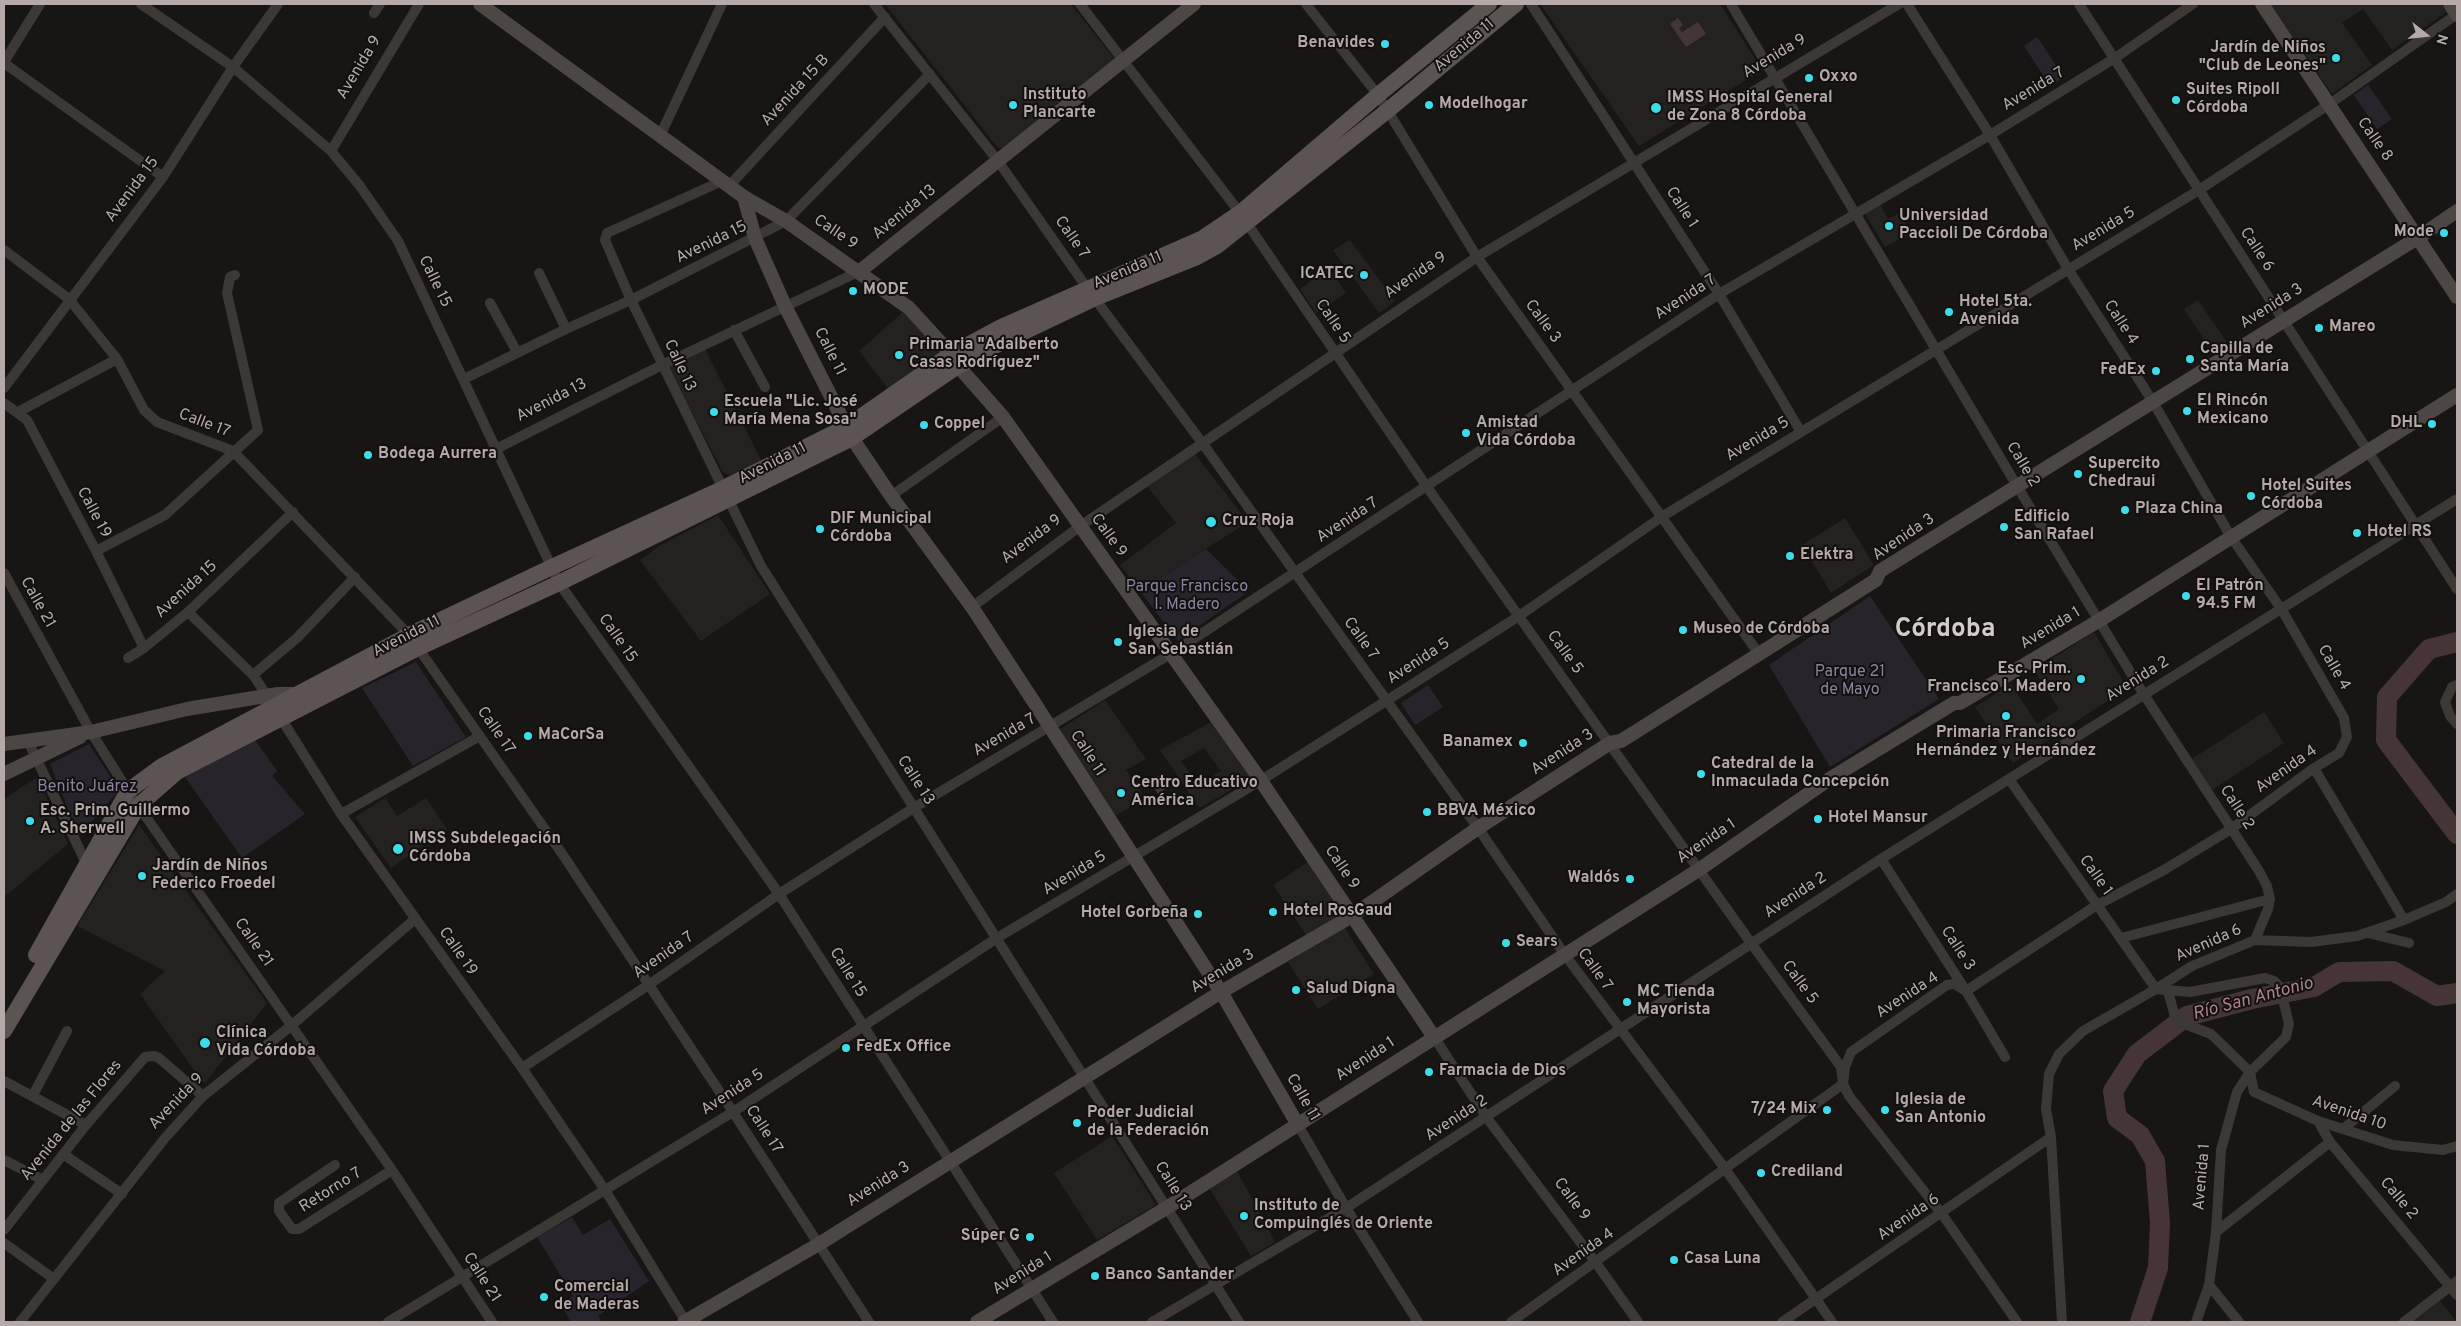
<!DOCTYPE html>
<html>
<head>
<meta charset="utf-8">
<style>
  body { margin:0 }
  #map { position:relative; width:2461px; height:1326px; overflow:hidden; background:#171615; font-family:Overpass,sans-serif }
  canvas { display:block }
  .frame { position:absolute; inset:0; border:5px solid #b6a9a8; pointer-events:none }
  .north { position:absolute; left:2401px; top:10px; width:50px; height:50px; -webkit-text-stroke:4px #121110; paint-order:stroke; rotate:106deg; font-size:14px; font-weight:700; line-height:20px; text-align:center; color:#b6a9a8 }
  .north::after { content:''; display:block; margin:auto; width:18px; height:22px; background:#b6a9a8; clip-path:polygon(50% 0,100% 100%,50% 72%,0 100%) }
</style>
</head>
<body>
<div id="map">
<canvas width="2461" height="1326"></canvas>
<div class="frame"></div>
<div class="north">N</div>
</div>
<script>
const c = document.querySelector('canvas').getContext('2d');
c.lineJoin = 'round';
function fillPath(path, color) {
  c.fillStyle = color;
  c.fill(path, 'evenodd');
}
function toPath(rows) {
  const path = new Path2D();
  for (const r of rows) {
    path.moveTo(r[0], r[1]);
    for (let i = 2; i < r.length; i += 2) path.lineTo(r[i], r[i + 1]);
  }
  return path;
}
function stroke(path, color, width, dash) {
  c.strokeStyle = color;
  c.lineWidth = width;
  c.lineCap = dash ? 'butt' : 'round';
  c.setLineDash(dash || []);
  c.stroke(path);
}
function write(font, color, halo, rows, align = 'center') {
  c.font = font + ' Overpass,sans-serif';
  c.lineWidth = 4;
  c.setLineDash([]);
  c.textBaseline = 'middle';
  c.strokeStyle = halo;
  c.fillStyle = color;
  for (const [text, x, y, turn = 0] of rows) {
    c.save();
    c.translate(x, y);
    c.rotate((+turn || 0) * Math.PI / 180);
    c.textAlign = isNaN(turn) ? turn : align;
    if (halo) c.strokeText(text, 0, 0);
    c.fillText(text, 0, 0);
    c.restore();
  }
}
fillPath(toPath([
  [885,4,1071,4,1116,61,1008,149,998,148],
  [1540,4,1720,4,1762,70,1639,146],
  [2270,4,2441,4,2447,12,2392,50,2363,9,2342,23,2372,65,2332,94],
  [1880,204,1888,219,1899,213,1910,234,1885,247,1865,214],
  [1350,240,1395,301,1379,313,1333,250],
  [1329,268,1346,293,1316,313,1300,289],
  [2198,300,2230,347,2215,356,2184,309],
  [903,312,940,351,890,391,859,351],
  [705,349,762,462,730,476,723,472,668,367],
  [1194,453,1248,522,1140,591,1120,565,1176,523,1146,485],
  [718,515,770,594,701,641,640,560,659,546],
  [1845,518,1874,565,1831,593,1802,545],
  [2094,632,2127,688,2013,763,1975,707,2011,684,2037,724,2059,709,2034,670],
  [1105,700,1146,759,1126,770,1145,798,1115,816,1059,730],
  [2264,712,2284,743,2212,790,2192,759],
  [1211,722,1251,779,1199,808,1160,750],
  [1204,748,1221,771,1198,785,1181,761],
  [37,777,68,844,4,897,4,799],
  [385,798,397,816,426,798,447,829,391,868,355,817],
  [139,825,267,1003,204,1084,140,994,165,971,77,926],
  [1308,862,1343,914,1306,935,1273,885],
  [1344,927,1374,974,1318,1009,1288,962],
  [1112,1136,1156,1205,1097,1240,1054,1173],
  [1237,1171,1275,1242,1251,1256,1209,1188],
  [2440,1301,2457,1322,2413,1322]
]), '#242221');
fillPath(toPath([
  [2037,37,2064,77,2050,86,2024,46],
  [2368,85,2392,119,2377,129,2354,95],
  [1206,549,1249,591,1178,641,1140,591],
  [1870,596,1939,699,1830,767,1769,665],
  [416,662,466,737,413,766,362,688],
  [1428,685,1443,707,1415,725,1401,703],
  [255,740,277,771,272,776,305,814,242,858,185,777],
  [89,744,119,790,79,836,50,764],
  [572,1217,583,1235,610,1219,649,1281,598,1316,602,1322,571,1322,560,1304,573,1296,537,1237]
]), '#28242c');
fillPath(toPath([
  [1678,18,1683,25,1679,28,1682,32,1698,22,1706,34,1686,47,1670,24],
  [1160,775,1168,787,1158,794,1150,781]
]), '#453537');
stroke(toPath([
  [2457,642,2429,649,2387,697,2386,740,2457,834],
  [2140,1322,2158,1268,2160,1223,2155,1161,2140,1135,2117,1118,2113,1091,2137,1054,2187,1016,2252,999,2314,987,2339,972,2393,971,2437,996,2457,993]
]), '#453537', 20);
stroke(toPath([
  [141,4,233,67,331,151,360,186,398,241,559,583,779,894,1053,1322],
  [874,4,998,161,1087,288,1203,444,1478,828,1565,955,1726,1170,1832,1322],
  [1080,4,1240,213,1427,487,1751,943,1841,1067,1843,1084,1849,1096,1942,1214,2017,1322],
  [1306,4,1378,95,1477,257,1759,654],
  [1531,4,1719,294,1801,432],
  [1731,4,2017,486,2143,693,2259,871,2267,886,2270,899,2268,909,2255,940],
  [2079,4,2457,589],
  [374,13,380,4],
  [4,62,40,4],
  [4,63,163,177],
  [660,136,722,4],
  [331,151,419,4],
  [722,181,607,233,605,240,631,300,761,566,1239,1322],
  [729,186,885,17],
  [4,250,69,299,117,359,144,410,157,422,233,451,409,635,563,855,733,1112,869,1322],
  [539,273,566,329],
  [490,303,517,352],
  [734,330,765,387],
  [464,379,566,329,631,300,786,221,930,74],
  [4,388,163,177,233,67,278,4],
  [4,403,27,420,96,551,144,648],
  [18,412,117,359],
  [496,449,662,365,860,271],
  [891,496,1003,417],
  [96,551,165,515,258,430,227,293,230,277,235,275],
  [4,573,91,732,128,791,392,1170,492,1322],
  [972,607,1079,527,1477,257,1899,4],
  [188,612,253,675,270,700],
  [128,658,144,648,188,612,293,512],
  [253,675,297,638,355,577],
  [2457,685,2452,687,2445,702,2450,716,2457,724],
  [279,715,341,814,522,1068,605,1190,686,1322],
  [28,741,86,863],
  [2314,768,2404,920],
  [2009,779,2156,989,2190,992,2265,978,2274,981,2280,987,2289,1024,2286,1037,2250,1072,2237,1092,2221,1150,2216,1232,2209,1285,2196,1322],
  [341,814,480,736],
  [1881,859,1966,991,2005,1057],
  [2368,933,2409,943],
  [2121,938,2270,899],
  [2168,991,2175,1017,2182,1023,2211,1034,2250,1072],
  [1434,1037,1487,1118,1596,1263,1638,1322],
  [522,1068,650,984,779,894,915,807,1172,653,1719,294,1990,135,2115,58,2193,4],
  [2250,1072,2254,1092,2318,1121,2393,1145,2443,1150,2457,1146],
  [4,1081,86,1125],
  [33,1095,67,1031],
  [2318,1121,2330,1142,2457,1295],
  [1298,1125,1346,1208,1418,1322],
  [2343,1129,2395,1086],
  [63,1154,122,1194],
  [4,1160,43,1180],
  [335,1165,279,1203,279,1211,292,1229,299,1229,392,1170],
  [4,1230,86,1125,145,1057,154,1056,159,1058,203,1096],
  [2216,1232,2330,1142],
  [4,1243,54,1279],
  [2209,1285,2239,1322],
  [20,1322,165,1138,203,1096,292,1025,415,919],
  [388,1322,733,1112,997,938,1260,781,1386,701,1519,616,1663,516,2199,190,2328,105,2457,14],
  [1152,1322,1346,1208,1881,859,2457,499],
  [1511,1322,1843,1084,1845,1067,1851,1052,1947,985,1954,984,1966,991,2097,905,2164,870,2231,829,2314,768,2339,753,2347,737,2344,718,2282,610,2231,537,2153,402,2068,269,1990,135,1907,4],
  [1782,1322,2051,1137],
  [2062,1322,2051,1137,2046,1109,2049,1074,2059,1054,2083,1031,2156,989,2192,966,2255,940,2311,942,2357,936,2404,920,2446,902,2457,894],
  [2404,1322,2457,1281]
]), '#3c3836', 10);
stroke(toPath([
  [480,4,744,197,786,221,909,308,951,354,958,366,1003,417,1257,775,1434,1037],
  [2262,4,2457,297],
  [2450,4,2457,15],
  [744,197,755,238,785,306,852,438,891,496,972,607,1030,696,1221,992,1298,1125],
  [860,271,1194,4],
  [4,744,91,732,187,709,278,694,299,694],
  [4,774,80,737],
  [684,1322,819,1244,1221,992,1352,916,1478,828,1610,743,1621,741,1759,654,1876,580,1880,571,2419,237,2457,211],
  [977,1322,1168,1207,1700,869,1831,778,1954,703,1960,703,2100,620,2457,395]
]), '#4c4645', 14);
stroke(toPath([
  [36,955,128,791,162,766,409,635,552,567,722,489,846,427,951,354,1001,327,1203,238,1240,213,1378,95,1489,4],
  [4,1031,139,805,177,772,418,648,559,583,852,438,958,366,990,348,1095,298,1197,257,1217,246,1387,111,1516,4]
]), '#5b5453', 16);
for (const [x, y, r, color] of [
  [1385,44,5,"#3cdde8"],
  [2336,58,5,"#3cdde8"],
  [1809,78,5,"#3cdde8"],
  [2176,100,5,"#3cdde8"],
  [1013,105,5,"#3cdde8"],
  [1429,105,5,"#3cdde8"],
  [1656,108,6,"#3cdde8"],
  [1889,226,5,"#3cdde8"],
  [2444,233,5,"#3cdde8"],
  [1364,275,5,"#3cdde8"],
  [853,291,5,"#3cdde8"],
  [1949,312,5,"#3cdde8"],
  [2319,328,5,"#3cdde8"],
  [899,355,5,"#3cdde8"],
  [2190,359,5,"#3cdde8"],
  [2156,371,5,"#3cdde8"],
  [2187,411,5,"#3cdde8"],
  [714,412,5,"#3cdde8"],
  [2432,424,5,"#3cdde8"],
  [924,425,5,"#3cdde8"],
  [1466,433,5,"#3cdde8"],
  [368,455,5,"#3cdde8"],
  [2078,474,5,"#3cdde8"],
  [2251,496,5,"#3cdde8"],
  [2125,510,5,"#3cdde8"],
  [1211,522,6,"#3cdde8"],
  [2004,527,5,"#3cdde8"],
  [820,529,5,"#3cdde8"],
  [2357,533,5,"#3cdde8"],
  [1790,556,5,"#3cdde8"],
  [2186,596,5,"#3cdde8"],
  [1683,630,5,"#3cdde8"],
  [1118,642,5,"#3cdde8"],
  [2081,679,5,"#3cdde8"],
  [2006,716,5,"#3cdde8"],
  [528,736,5,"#3cdde8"],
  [1523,743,5,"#3cdde8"],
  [1701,774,5,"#3cdde8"],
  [1121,793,5,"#3cdde8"],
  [1427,812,5,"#3cdde8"],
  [1818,819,5,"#3cdde8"],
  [30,821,5,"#3cdde8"],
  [398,849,6,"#3cdde8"],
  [142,876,5,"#3cdde8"],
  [1630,879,5,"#3cdde8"],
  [1273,912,5,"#3cdde8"],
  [1198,914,5,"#3cdde8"],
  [1506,943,5,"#3cdde8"],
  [1296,990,5,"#3cdde8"],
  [1627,1002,5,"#3cdde8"],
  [205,1043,6,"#3cdde8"],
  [846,1048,5,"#3cdde8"],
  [1429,1072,5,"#3cdde8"],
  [1827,1110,5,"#3cdde8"],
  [1885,1110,5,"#3cdde8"],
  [1077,1123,5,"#3cdde8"],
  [1761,1173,5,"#3cdde8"],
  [1244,1216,5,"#3cdde8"],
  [1030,1237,5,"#3cdde8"],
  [1674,1260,5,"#3cdde8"],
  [1095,1276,5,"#3cdde8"],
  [544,1297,5,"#3cdde8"]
]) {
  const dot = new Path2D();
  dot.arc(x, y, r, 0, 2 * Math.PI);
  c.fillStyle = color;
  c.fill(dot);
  stroke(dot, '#121110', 2);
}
write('bold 16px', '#b6a9a8', '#121110', [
  ["Benavides",1375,44,"right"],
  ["Jardín de Niños",2326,49,"right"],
  ["\"Club de Leones\"",2326,67,"right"],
  ["Oxxo",1819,78],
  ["Suites Ripoll",2186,91],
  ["Córdoba",2186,109],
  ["Instituto",1023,96],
  ["Plancarte",1023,114],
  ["IMSS Hospital General",1667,99],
  ["de Zona 8 Córdoba",1667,117],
  ["Modelhogar",1439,105],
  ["Universidad",1899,217],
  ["Paccioli De Córdoba",1899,235],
  ["Mode",2434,233,"right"],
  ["ICATEC",1354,275,"right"],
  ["MODE",863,291],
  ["Hotel 5ta.",1959,303],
  ["Avenida",1959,321],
  ["Mareo",2329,328],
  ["Primaria \"Adalberto",909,346],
  ["Casas Rodríguez\"",909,364],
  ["Capilla de",2200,350],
  ["Santa María",2200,368],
  ["FedEx",2146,371,"right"],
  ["El Rincón",2197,402],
  ["Mexicano",2197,420],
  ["Escuela \"Lic. José",724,403],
  ["María Mena Sosa\"",724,421],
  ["Amistad",1476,424],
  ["Vida Córdoba",1476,442],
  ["DHL",2422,424,"right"],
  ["Coppel",934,425],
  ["Bodega Aurrera",378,455],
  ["Supercito",2088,465],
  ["Chedraui",2088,483],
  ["Hotel Suites",2261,487],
  ["Córdoba",2261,505],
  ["Plaza China",2135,510],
  ["Edificio",2014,518],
  ["San Rafael",2014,536],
  ["DIF Municipal",830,520],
  ["Córdoba",830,538],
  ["Cruz Roja",1222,522],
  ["Hotel RS",2367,533],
  ["Elektra",1800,556],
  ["El Patrón",2196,587],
  ["94.5 FM",2196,605],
  ["Museo de Córdoba",1693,630],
  ["Iglesia de",1128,633],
  ["San Sebastián",1128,651],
  ["Esc. Prim.",2071,670,"right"],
  ["Francisco I. Madero",2071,688,"right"],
  ["Primaria Francisco",2006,734,"center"],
  ["Hernández y Hernández",2006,752,"center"],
  ["MaCorSa",538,736],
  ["Banamex",1513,743,"right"],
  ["Catedral de la",1711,765],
  ["Inmaculada Concepción",1711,783],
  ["Centro Educativo",1131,784],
  ["América",1131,802],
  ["Esc. Prim. Guillermo",40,812],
  ["A. Sherwell",40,830],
  ["BBVA México",1437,812],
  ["Hotel Mansur",1828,819],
  ["IMSS Subdelegación",409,840],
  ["Córdoba",409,858],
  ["Jardín de Niños",152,867],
  ["Federico Froedel",152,885],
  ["Waldo´s",1620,879,"right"],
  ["Hotel RosGaud",1283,912],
  ["Hotel Gorbeña",1188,914,"right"],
  ["Sears",1516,943],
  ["Salud Digna",1306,990],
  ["MC Tienda",1637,993],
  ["Mayorista",1637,1011],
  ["Clínica",216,1034],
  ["Vida Córdoba",216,1052],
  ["FedEx Office",856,1048],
  ["Farmacia de Dios",1439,1072],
  ["Iglesia de",1895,1101],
  ["San Antonio",1895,1119],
  ["7/24 Mix",1817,1110,"right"],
  ["Poder Judicial",1087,1114],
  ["de la Federación",1087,1132],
  ["Crediland",1771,1173],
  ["Instituto de",1254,1207],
  ["Compuinglés de Oriente",1254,1225],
  ["Súper G",1020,1237,"right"],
  ["Casa Luna",1684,1260],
  ["Banco Santander",1105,1276],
  ["Comercial",554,1288],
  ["de Maderas",554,1306]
], 'left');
write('16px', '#b6a9a8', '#121110', [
  ["Avenida 11",1465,46,-40],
  ["Avenida 9",1775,57,-31],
  ["Avenida 9",360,68,-59],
  ["Avenida 7",2034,90,-31],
  ["Avenida 15 B",796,91,-47],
  ["Calle 8",2374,140,55],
  ["Avenida 15",133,190,-53],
  ["Calle 1",1681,208,57],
  ["Avenida 13",905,213,-39],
  ["Avenida 5",2104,230,-31],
  ["Calle 9",835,233,34],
  ["Calle 7",1071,238,55],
  ["Avenida 15",712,243,-26],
  ["Calle 6",2256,250,57],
  ["Avenida 11",1128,271,-23],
  ["Avenida 9",1416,276,-34],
  ["Calle 15",434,282,64],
  ["Avenida 7",1686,298,-33],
  ["Avenida 3",2272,307,-32],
  ["Calle 5",1332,322,56],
  ["Calle 3",1542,322,54],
  ["Calle 4",2120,323,57],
  ["Calle 11",829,352,63],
  ["Calle 13",679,366,65],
  ["Avenida 13",552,401,-27],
  ["Calle 17",204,424,21],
  ["Avenida 5",1758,440,-31],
  ["Avenida 11",773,464,-27],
  ["Calle 2",2022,465,59],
  ["Calle 19",93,513,62],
  ["Avenida 7",1348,521,-33],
  ["Calle 9",1108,536,54],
  ["Avenida 3",1904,538,-34],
  ["Avenida 9",1032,540,-37],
  ["Avenida 15",187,590,-42],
  ["Calle 21",37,603,61],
  ["Avenida 1",2051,629,-31],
  ["Avenida 11",407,637,-27],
  ["Calle 15",617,639,55],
  ["Calle 7",1360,639,54],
  ["Calle 5",1564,653,54],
  ["Avenida 5",1419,662,-33],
  ["Calle 4",2333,668,60],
  ["Avenida 2",2138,680,-32],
  ["Calle 17",495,731,55],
  ["Avenida 7",1005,736,-30],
  ["Avenida 3",1563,753,-33],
  ["Calle 11",1087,754,57],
  ["Avenida 4",2287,770,-35],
  ["Calle 13",915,781,57],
  ["Calle 2",2236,808,57],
  ["Avenida 1",1707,842,-34],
  ["Calle 9",1341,868,56],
  ["Avenida 5",1075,874,-31],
  ["Calle 1",2095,876,55],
  ["Avenida 2",1796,896,-33],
  ["Calle 21",253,943,55],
  ["Avenida 6",2209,944,-24],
  ["Calle 3",1957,949,57],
  ["Calle 19",457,952,55],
  ["Avenida 7",664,956,-35],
  ["Calle 7",1594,970,54],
  ["Avenida 3",1223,972,-31],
  ["Calle 15",847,973,58],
  ["Calle 5",1799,983,54],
  ["Avenida 4",1908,996,-33],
  ["Avenida 1",1366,1060,-33],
  ["Avenida 5",733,1093,-33],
  ["Calle 11",1302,1098,60],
  ["Avenida 9",177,1102,-46],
  ["Avenida 10",2349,1114,19],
  ["Avenida 2",1457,1119,-33],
  ["Avenida de las Flores",72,1121,-51],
  ["Calle 17",763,1130,57],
  ["Avenida 1",2203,1177,-85],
  ["Avenida 3",879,1185,-32],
  ["Calle 13",1172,1187,58],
  ["Retorno 7",331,1191,-32],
  ["Calle 2",2398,1199,50],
  ["Calle 9",1571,1200,53],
  ["Avenida 6",1909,1218,-34],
  ["Avenida 4",1584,1253,-35],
  ["Avenida 1",1023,1274,-32],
  ["Calle 21",481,1278,57]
]);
write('16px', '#8f80a0', '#121110', [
  ["Parque Francisco",1187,588],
  ["I. Madero",1187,606],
  ["Parque 21",1850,673],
  ["de Mayo",1850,691],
  ["Benito Juárez",87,788]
]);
write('italic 18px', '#b08187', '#121110', [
  ["Río San Antonio",2253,1000,-15]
]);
write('bold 26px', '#d3cac9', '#121110', [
  ["Córdoba",1945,631]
]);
</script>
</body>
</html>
